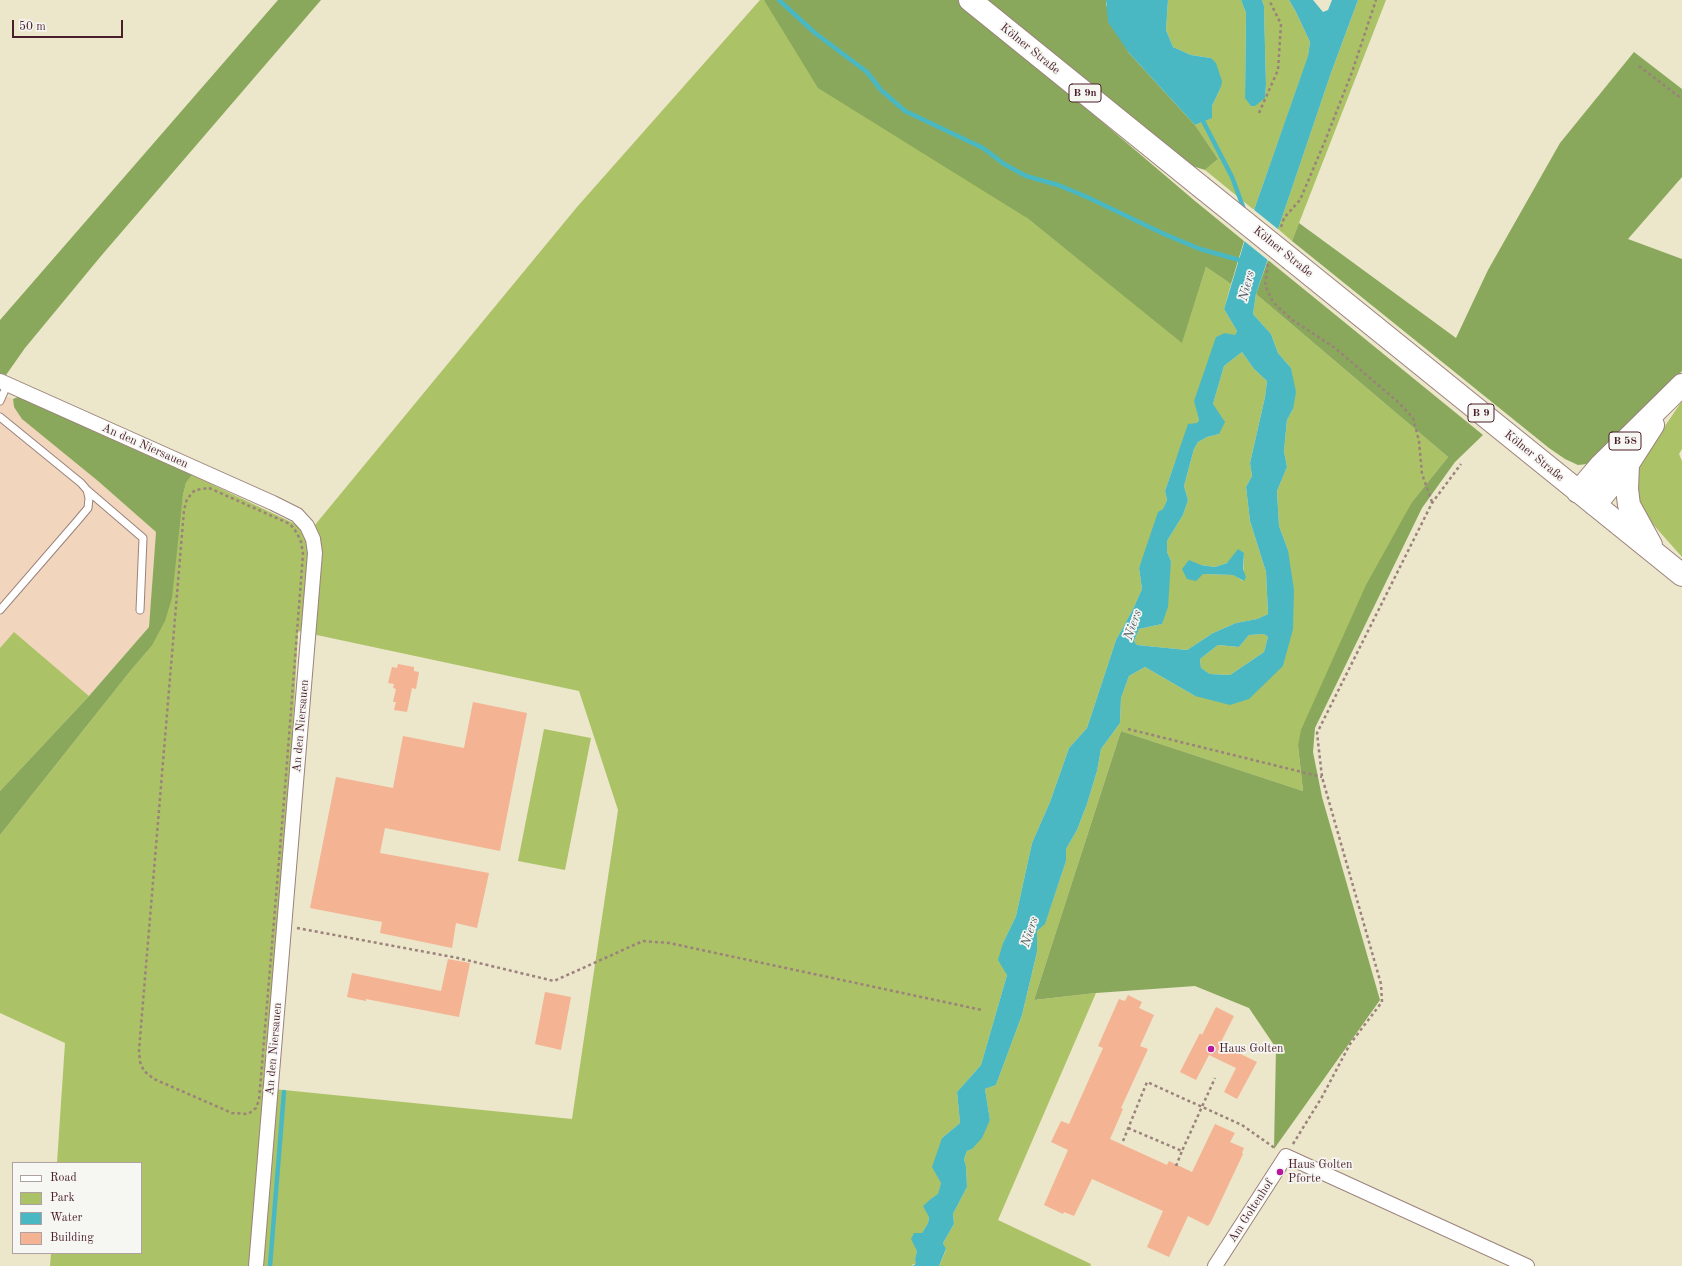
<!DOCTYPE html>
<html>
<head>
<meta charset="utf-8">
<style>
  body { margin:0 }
  #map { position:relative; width:1682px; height:1266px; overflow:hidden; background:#ece6cb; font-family:"Old Standard TT",serif }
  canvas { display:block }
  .legend { position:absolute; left:12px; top:1162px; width:130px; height:92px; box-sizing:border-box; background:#f6f6f2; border:1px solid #b1a0a2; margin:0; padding:5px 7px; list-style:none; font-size:12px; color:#4a1f2b }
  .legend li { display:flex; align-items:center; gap:8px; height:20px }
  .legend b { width:20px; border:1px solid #b1a0a2 }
  .scale { position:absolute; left:12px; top:20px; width:111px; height:18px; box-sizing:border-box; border:2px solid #4a1f2b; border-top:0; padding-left:5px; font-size:12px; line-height:14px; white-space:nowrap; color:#4a1f2b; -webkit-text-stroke:3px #f6f6f2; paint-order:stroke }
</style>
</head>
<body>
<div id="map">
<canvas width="1682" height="1266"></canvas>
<ul class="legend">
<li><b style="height:5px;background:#fff"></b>Road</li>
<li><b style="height:11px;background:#acc266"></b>Park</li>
<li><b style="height:11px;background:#4ab8c3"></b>Water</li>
<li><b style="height:11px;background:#f4b392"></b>Building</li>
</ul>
<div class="scale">50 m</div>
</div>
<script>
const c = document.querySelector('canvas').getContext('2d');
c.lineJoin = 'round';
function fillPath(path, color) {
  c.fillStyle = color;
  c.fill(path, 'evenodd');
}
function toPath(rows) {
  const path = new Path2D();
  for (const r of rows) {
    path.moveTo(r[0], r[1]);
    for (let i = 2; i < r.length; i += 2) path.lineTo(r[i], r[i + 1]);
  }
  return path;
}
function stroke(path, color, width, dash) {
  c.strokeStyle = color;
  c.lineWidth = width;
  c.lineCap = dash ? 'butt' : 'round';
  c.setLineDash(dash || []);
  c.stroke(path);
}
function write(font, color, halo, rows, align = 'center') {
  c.font = font + ' "Old Standard TT",serif';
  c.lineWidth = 3.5;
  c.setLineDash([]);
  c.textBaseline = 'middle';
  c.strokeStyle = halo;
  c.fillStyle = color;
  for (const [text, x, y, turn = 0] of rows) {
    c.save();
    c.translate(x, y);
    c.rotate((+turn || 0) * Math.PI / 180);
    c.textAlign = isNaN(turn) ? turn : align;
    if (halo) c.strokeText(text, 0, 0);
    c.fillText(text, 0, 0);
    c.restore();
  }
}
fillPath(toPath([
  [0,394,13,399,14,407,156,532,149,627,89,696,14,633,0,648]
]), '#f1d5bd');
fillPath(toPath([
  [760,0,764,0,1027,218,1182,342,1206,267,1231,284,1224,309,1237,331,1235,336,1225,333,1195,401,1199,420,1175,462,1165,491,1167,500,1139,568,1142,589,1133,609,1116,640,1087,728,1069,748,1050,802,1032,843,1016,916,1003,943,1007,975,981,1065,957,1092,960,1123,942,1138,941,1184,938,1195,932,1198,928,1223,922,1233,915,1259,917,1265,913,1264,912,1266,50,1266,51,1253,141,1253,141,1163,57,1163,65,1043,0,1013,0,835,132,669,151,647,178,530,183,495,186,483,192,475,310,531,577,207],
  [298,631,579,691,618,810,572,1119,274,1089],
  [1168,0,1241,0,1246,13,1245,97,1265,98,1266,85,1264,6,1262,0,1289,0,1296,12,1310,42,1308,57,1254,210,1205,170,1218,159,1195,125,1211,118,1212,106,1221,87,1211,58,1191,55,1173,47,1166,30],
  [1358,0,1386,0,1292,241,1278,229,1331,73],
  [1256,294,1448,457,1412,502,1298,746,1303,791,1121,731,1034,1000,1096,993,998,1220,1091,1264,1090,1266,939,1266,946,1250,943,1243,954,1224,953,1214,967,1187,966,1166,964,1159,967,1151,972,1149,990,1120,985,1089,996,1085,1022,1015,1037,952,1037,931,1045,923,1066,861,1066,849,1077,830,1087,804,1097,771,1101,749,1120,723,1121,698,1129,676,1145,667,1195,696,1283,666,1288,550,1279,526,1277,491,1287,467,1284,451,1287,420,1293,409,1291,368,1278,353,1271,334,1253,314],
  [1242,352,1254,369,1267,381,1265,397,1250,463,1252,476,1246,487,1250,521,1266,572,1268,614,1257,619,1236,623,1213,633,1187,650,1137,645,1134,641,1139,629,1162,624,1171,561,1167,552,1167,541,1183,515,1188,500,1184,486,1194,449,1198,442,1207,437,1219,434,1213,404,1224,366],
  [1244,553,1243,581,1234,575,1203,574,1201,565,1215,567,1227,563],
  [1682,401,1682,449,1679,454,1682,461,1682,557,1650,521,1639,506,1635,489,1639,464],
  [14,632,89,696,0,791,0,648],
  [1264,634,1268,637,1264,652,1230,675,1210,674,1201,668,1200,659,1218,645,1239,647,1249,635],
  [544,729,591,738,565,870,518,861]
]), '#acc266');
fillPath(toPath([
  [278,0,321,0,101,256,25,348,6,375,0,373,0,320],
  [764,0,959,0,1195,201,1244,241,1231,284,1206,267,1182,343,1027,218,818,88],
  [984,0,1106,0,1106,5,1129,53,1195,125,1218,159,1205,170,1189,165],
  [1634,52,1682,89,1682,177,1628,239,1682,259,1682,371,1598,459,1587,464,1578,465,1565,459,1549,448,1292,241,1299,223,1456,338,1488,270,1560,143],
  [1268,260,1483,435,1455,462,1422,508,1315,728,1313,752,1322,797,1380,1000,1274,1149,1276,1048,1249,1008,1195,986,1096,993,1034,1000,1121,731,1303,791,1298,746,1301,730,1366,585,1412,502,1448,457,1256,294],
  [18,397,192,475,186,483,183,495,172,598,165,621,151,647,132,669,0,835,0,791,89,696,149,627,156,532,98,481,22,419,14,407,13,399]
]), '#89a85b');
fillPath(toPath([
  [1106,0,1168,0,1166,30,1173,47,1191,55,1211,58,1216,63,1222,81,1221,87,1212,106,1212,118,1195,125,1129,53,1108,22],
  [1241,0,1262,0,1264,6,1266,85,1265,98,1255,106,1251,106,1245,98,1246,13],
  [1289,0,1313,0,1323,12,1328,10,1332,0,1358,0,1331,73,1256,294,1253,314,1271,334,1278,353,1291,368,1296,392,1293,409,1287,420,1284,451,1287,467,1277,491,1279,526,1288,550,1294,590,1293,629,1283,666,1249,699,1230,705,1195,696,1145,667,1129,676,1121,698,1120,723,1101,749,1097,771,1087,804,1077,830,1066,849,1066,861,1045,924,1037,931,1037,952,1022,1015,996,1085,985,1089,990,1120,982,1138,972,1149,967,1151,964,1159,966,1166,967,1187,953,1214,954,1224,943,1243,946,1249,939,1266,912,1266,916,1264,915,1259,917,1251,911,1239,914,1233,922,1233,928,1223,929,1217,923,1206,932,1198,938,1194,941,1183,932,1167,942,1138,960,1123,957,1092,981,1065,1007,975,998,960,1003,943,1016,916,1032,843,1050,802,1069,748,1087,728,1116,640,1133,609,1142,589,1139,568,1158,512,1163,509,1167,500,1165,491,1188,424,1197,423,1199,420,1194,401,1216,337,1225,333,1235,335,1237,331,1224,309,1254,210,1308,56,1310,42,1296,12],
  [1242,352,1254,369,1267,381,1265,397,1250,463,1252,476,1246,487,1250,521,1266,572,1268,614,1257,619,1236,623,1213,633,1187,650,1137,645,1134,641,1139,629,1162,624,1168,607,1171,561,1167,552,1167,541,1183,515,1188,500,1184,486,1194,449,1198,442,1207,437,1219,434,1225,422,1213,404,1224,366],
  [1264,634,1268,637,1264,652,1230,675,1210,674,1201,668,1200,659,1218,645,1239,647,1249,635],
  [1238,549,1244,553,1243,569,1246,577,1244,581,1233,575,1203,574,1196,581,1187,579,1182,569,1189,560,1201,565,1215,567,1227,563]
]), '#4ab8c3');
fillPath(toPath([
  [1253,209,1279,230,1269,261,1243,240]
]), '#ece6cb');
stroke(toPath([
  [779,0,815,33,867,72,881,90,905,111,983,148,1004,164,1026,176,1058,185,1087,197,1164,234,1200,249,1243,261],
  [1203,121,1232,177,1245,212],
  [270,1266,284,1092]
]), '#4ab8c3', 4.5);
fillPath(toPath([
  [398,664,414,667,414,671,419,672,416,689,412,688,407,712,394,710,396,702,393,702,396,689,393,688,394,684,388,683,392,667,397,668],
  [473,702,527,713,500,851,385,828,380,853,489,873,477,928,456,923,452,948,380,933,382,922,310,908,336,777,393,788,403,736,464,748],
  [448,959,470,963,459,1017,366,999,366,1001,347,997,352,973,441,991],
  [545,992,571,997,561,1050,535,1044],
  [1128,995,1142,1002,1139,1008,1154,1015,1140,1046,1148,1049,1121,1108,1123,1109,1110,1139,1167,1165,1169,1161,1192,1172,1215,1124,1235,1133,1230,1142,1244,1148,1242,1153,1243,1154,1211,1222,1208,1226,1188,1216,1169,1257,1147,1247,1163,1211,1092,1179,1074,1216,1064,1212,1063,1214,1044,1205,1068,1150,1051,1142,1061,1121,1069,1124,1103,1048,1098,1046,1119,999,1125,1001],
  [1216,1007,1234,1016,1220,1044,1257,1062,1237,1099,1224,1092,1236,1068,1209,1055,1196,1080,1180,1072,1200,1033,1202,1035]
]), '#f4b392');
const lane = toPath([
  [0,401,7,385],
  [0,417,81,483,87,490,89,498,88,508,78,520,0,610],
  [87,490,143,538,140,610]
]);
const street = toPath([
  [0,381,273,503,297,515,307,526,313,539,315,553,256,1266],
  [1215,1266,1286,1156,1527,1266]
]);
const primary = toPath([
  [970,0,1200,186],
  [1292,260,1682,575],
  [1628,464,1627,489,1629,505,1651,545],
  [1578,492,1601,465,1682,385],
  [1595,505,1628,464,1653,425]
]);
stroke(lane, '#9b827b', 9);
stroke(street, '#9b827b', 16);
stroke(primary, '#9b827b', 24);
stroke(toPath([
  [1639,66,1682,99],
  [1259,113,1278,70,1281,24,1269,0],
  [1281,227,1284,218,1300,200,1325,141,1352,72,1376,0],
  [1268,264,1265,285,1273,302,1291,319,1335,348,1398,402,1413,418,1419,441,1422,474,1432,502],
  [209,488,290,524,297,533,301,542,303,554,285,788,259,1100,256,1108,248,1114,232,1113,154,1079,144,1071,140,1062,139,1050,184,510,187,499,195,490,209,488],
  [1128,729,1322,777],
  [297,928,458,958,554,981,643,941,669,943,982,1010],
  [1128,1128,1182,1151,1215,1078],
  [1123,1141,1147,1082,1242,1125,1276,1149],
  [1293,1144,1322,1097,1350,1044,1382,1002,1381,984,1322,777,1317,733,1432,503,1461,464],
  [1176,1166,1182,1151]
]), '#9b827b', 2.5, [3, 3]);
stroke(lane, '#fff', 7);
stroke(street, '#fff', 14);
stroke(primary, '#fff', 22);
const primaryBridge = toPath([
  [1200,186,1292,260]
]);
stroke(primaryBridge, '#9b827b', 24, []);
stroke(primaryBridge, '#fff', 22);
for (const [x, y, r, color] of [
  [1211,1049,4,"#b5179e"],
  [1280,1172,4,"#b5179e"]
]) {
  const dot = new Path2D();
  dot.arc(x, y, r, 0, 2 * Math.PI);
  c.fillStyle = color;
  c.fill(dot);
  stroke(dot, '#f6f6f2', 1.5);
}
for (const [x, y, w] of [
  [1085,93,32],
  [1481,413,26],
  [1625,441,32]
]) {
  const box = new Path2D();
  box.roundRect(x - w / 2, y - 9, w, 18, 3);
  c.fillStyle = '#f6f6f2';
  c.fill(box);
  stroke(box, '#4a1f2b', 1);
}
write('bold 11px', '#4a1f2b', null, [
  ["B 9n",1085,93],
  ["B 9",1481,413],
  ["B 58",1625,441]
]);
write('12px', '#4a1f2b', '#f6f6f2', [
  ["Kölner Straße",1030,49,39],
  ["Kölner Straße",1283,252,39],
  ["An den Niersauen",145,446,24],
  ["Kölner Straße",1534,456,39],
  ["An den Niersauen",301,726,-85],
  ["An den Niersauen",274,1049,-85],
  ["Am Goltenhof",1251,1211,-57]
]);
write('12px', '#4a1f2b', '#f6f6f2', [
  ["Haus Golten",1219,1049],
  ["Haus Golten",1288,1165],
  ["Pforte",1288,1179]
], 'left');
write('italic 13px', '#4a5560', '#f6f6f2', [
  ["Niers",1247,286,-76],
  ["Niers",1133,625,-71],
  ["Niers",1030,932,-72]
]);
</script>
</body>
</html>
